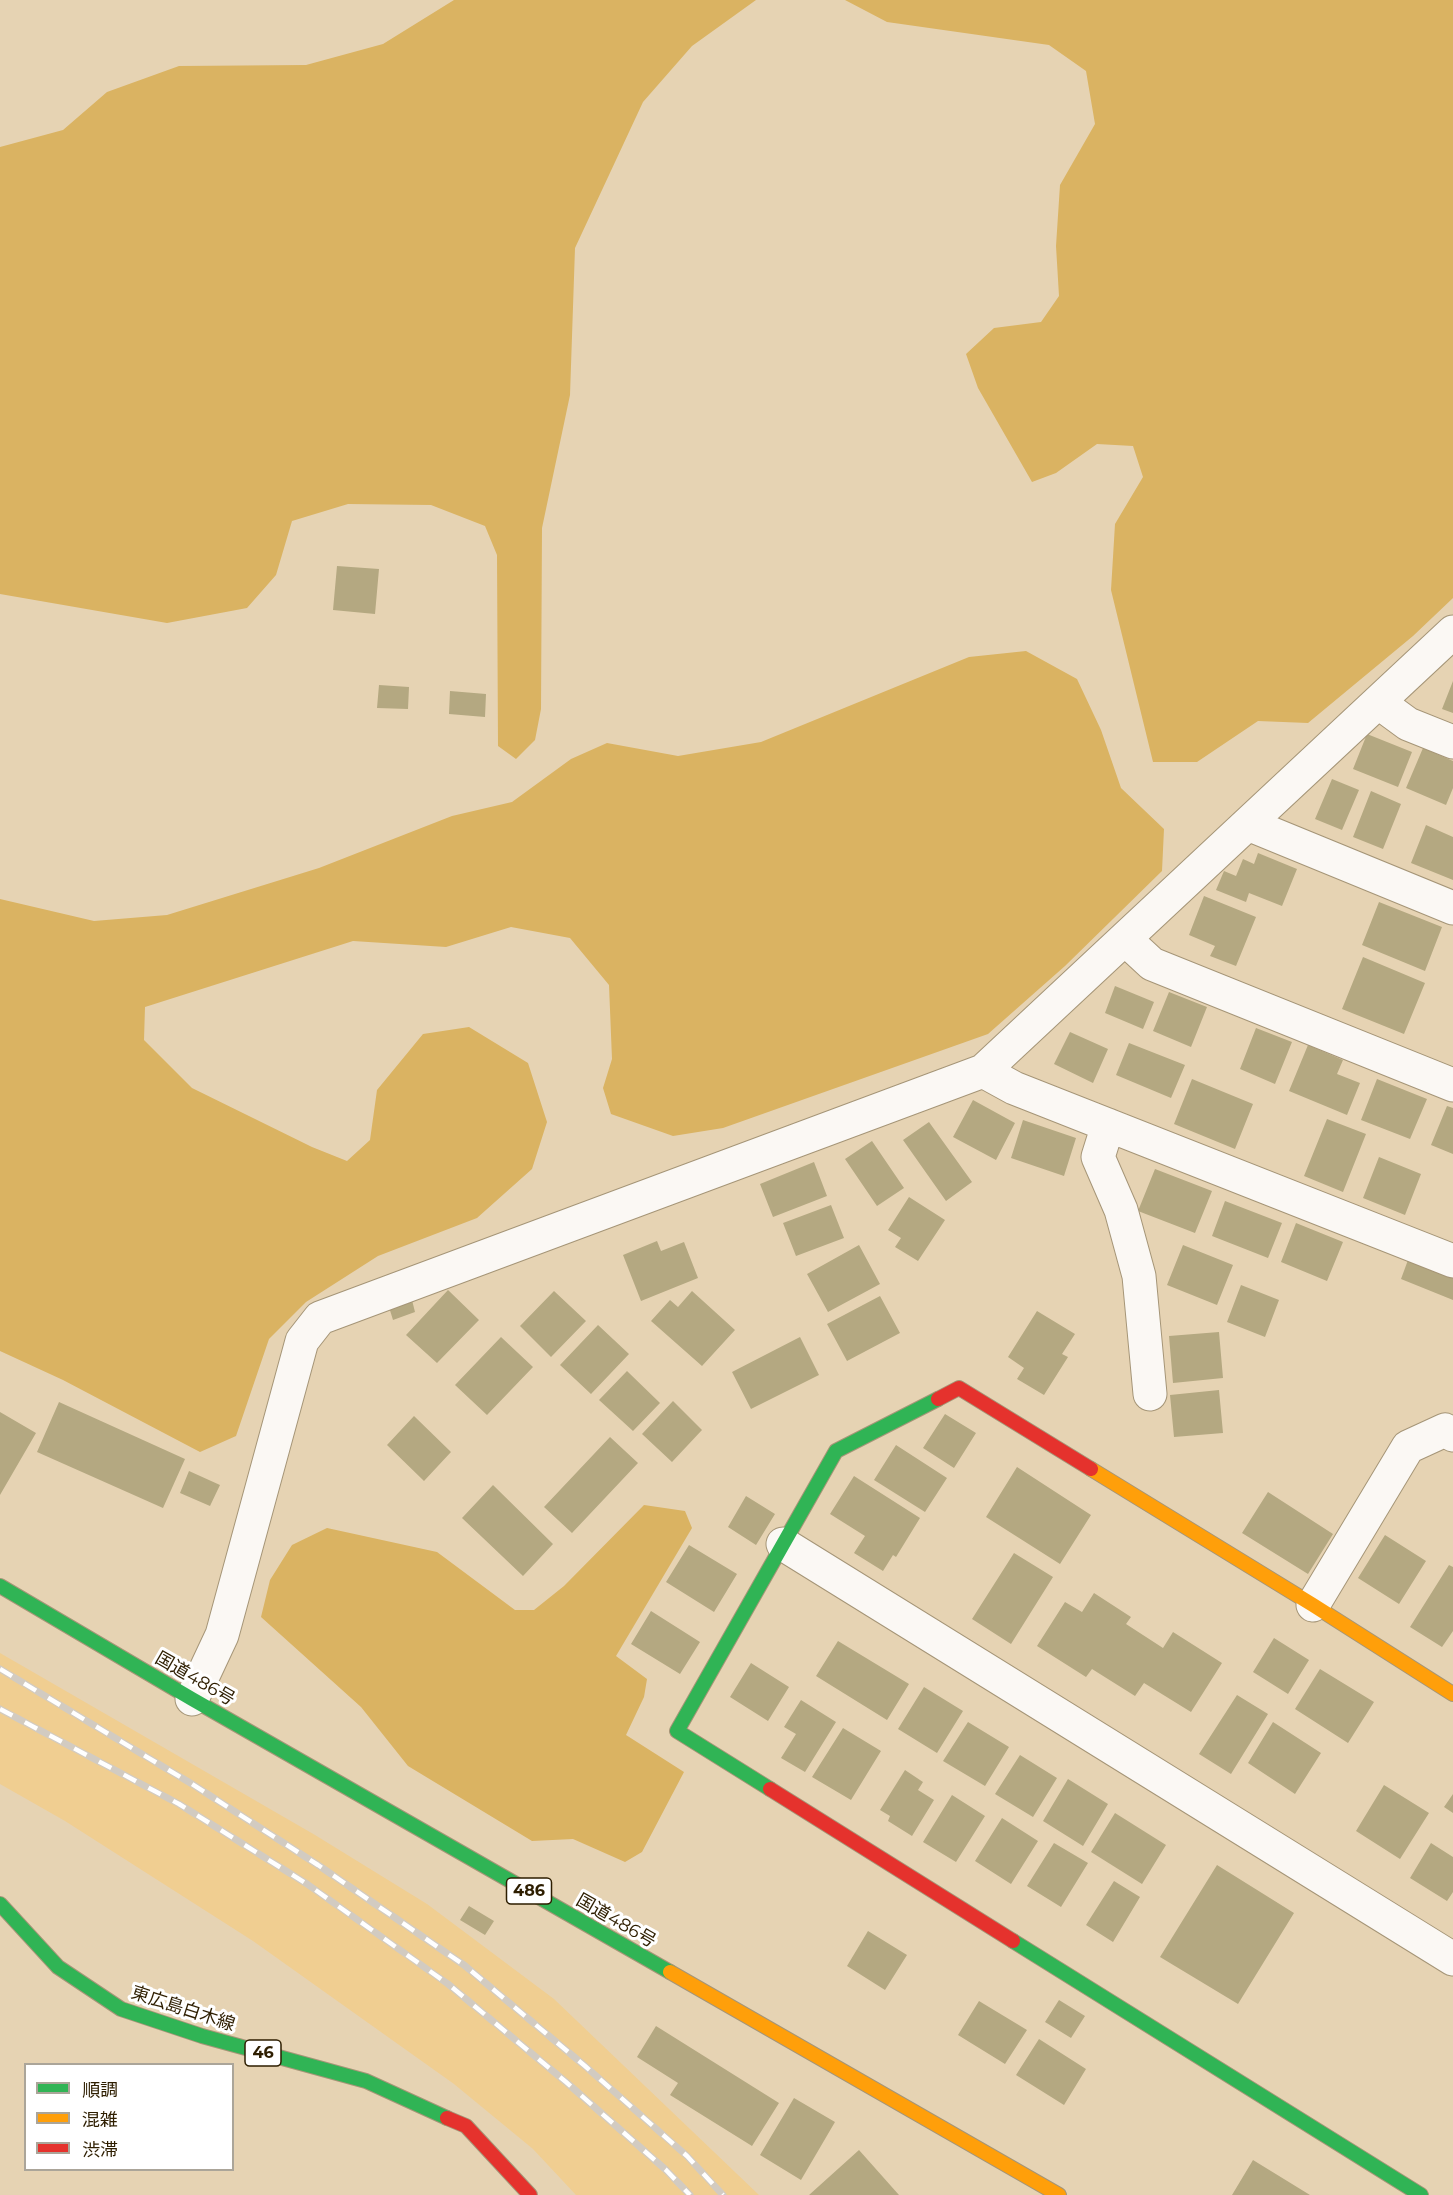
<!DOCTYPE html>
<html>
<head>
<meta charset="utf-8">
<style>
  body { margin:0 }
  #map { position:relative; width:1453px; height:2195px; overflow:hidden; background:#e6d3b3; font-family:Montserrat,"Noto Sans JP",sans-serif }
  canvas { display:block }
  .legend { position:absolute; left:24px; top:2063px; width:210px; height:108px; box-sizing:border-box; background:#fff; border:2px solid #aba599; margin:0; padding:8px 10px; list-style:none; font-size:18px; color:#2e1e00 }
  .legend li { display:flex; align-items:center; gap:12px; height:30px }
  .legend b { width:30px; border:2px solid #aba599 }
</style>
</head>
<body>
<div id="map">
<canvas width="1453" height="2195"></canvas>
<ul class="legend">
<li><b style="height:8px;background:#30b455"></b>順調</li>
<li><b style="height:8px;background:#ff9f0a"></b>混雑</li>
<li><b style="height:8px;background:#e5322d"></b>渋滞</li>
</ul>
</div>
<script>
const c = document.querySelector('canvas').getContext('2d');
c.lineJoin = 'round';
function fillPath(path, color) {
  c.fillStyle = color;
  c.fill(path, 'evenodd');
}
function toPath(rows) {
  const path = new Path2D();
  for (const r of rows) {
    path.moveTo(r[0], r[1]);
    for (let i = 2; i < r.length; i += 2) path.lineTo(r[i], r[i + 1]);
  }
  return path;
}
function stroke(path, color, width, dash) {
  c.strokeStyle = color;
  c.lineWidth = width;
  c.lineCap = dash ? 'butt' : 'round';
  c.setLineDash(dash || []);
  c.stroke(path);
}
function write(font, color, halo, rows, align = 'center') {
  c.font = font + ' Montserrat,"Noto Sans JP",sans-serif';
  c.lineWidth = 6;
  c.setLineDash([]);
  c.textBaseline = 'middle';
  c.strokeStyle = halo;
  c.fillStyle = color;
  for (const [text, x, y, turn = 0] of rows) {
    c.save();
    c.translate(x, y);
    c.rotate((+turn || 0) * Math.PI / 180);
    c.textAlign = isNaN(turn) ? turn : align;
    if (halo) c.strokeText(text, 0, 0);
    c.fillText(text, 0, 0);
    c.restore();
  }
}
fillPath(toPath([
  [0,1653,315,1835,427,1904,554,1999,759,2195,576,2195,533,2149,454,2084,253,1941,65,1821,0,1784]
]), '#f0ce91');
fillPath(toPath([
  [454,0,756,0,692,46,643,102,575,248,570,395,542,528,541,709,535,740,516,759,498,746,497,555,485,526,431,505,348,504,292,521,276,575,247,608,167,623,0,594,0,147,63,130,107,92,179,66,306,65,383,44],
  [845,0,1453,0,1453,598,1413,636,1308,723,1258,721,1197,762,1153,762,1111,590,1115,524,1143,477,1133,446,1097,444,1056,473,1032,482,978,388,966,354,994,328,1041,322,1059,296,1056,246,1060,185,1095,124,1086,71,1049,45,887,22],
  [1026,651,1077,679,1101,730,1121,788,1164,829,1162,871,1065,966,988,1034,723,1128,673,1136,611,1114,603,1088,612,1059,609,985,570,938,511,927,446,947,353,941,145,1007,144,1040,192,1088,312,1147,347,1161,370,1140,377,1090,423,1034,469,1027,528,1063,547,1122,532,1169,477,1218,378,1256,306,1302,269,1339,236,1436,200,1452,63,1380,0,1351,0,899,94,921,167,915,319,868,452,816,512,802,571,759,607,743,678,756,761,742,969,657],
  [644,1505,685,1511,692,1528,616,1656,647,1679,644,1697,626,1735,684,1772,642,1852,625,1862,573,1839,532,1841,408,1766,361,1707,261,1617,270,1580,292,1545,327,1528,437,1552,515,1610,534,1610,564,1586]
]), '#dab362');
fillPath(toPath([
  [337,566,379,569,375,614,333,610],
  [1453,681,1453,713,1442,709],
  [379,685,409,687,408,709,377,708],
  [450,691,486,694,485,717,449,714],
  [1367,734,1412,752,1398,787,1353,769],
  [1423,748,1453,761,1453,788,1446,805,1406,788],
  [1332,779,1359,790,1342,830,1315,819],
  [1371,791,1401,804,1383,849,1353,837],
  [1426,825,1453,837,1453,880,1411,863],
  [1258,853,1297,869,1282,906,1249,893,1246,902,1216,890,1224,871,1236,876,1243,859,1254,864],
  [1204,896,1256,917,1236,966,1210,956,1215,946,1189,935],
  [1379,902,1442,927,1425,971,1362,945],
  [1363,957,1425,983,1404,1034,1342,1009],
  [1115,986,1154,1002,1143,1029,1105,1013],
  [1169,992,1207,1007,1191,1047,1153,1031],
  [1256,1028,1292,1042,1275,1084,1240,1069],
  [1070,1032,1108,1049,1093,1083,1054,1064],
  [1129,1043,1185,1065,1171,1098,1116,1075],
  [1308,1045,1343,1060,1337,1074,1360,1083,1347,1115,1289,1091],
  [1192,1079,1253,1104,1235,1149,1174,1124],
  [1377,1079,1427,1099,1410,1139,1361,1120],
  [973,1100,1015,1123,996,1160,953,1137],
  [1447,1106,1453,1108,1453,1154,1431,1145],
  [1327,1119,1366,1134,1343,1192,1304,1176],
  [1023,1120,1076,1138,1064,1176,1011,1158],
  [929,1122,972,1182,946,1201,903,1140],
  [872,1141,904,1188,877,1206,845,1159],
  [1379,1157,1421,1174,1405,1215,1363,1198],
  [814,1162,827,1196,773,1217,760,1184],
  [1155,1169,1212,1191,1195,1233,1138,1211],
  [909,1197,945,1220,918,1261,895,1247,901,1238,888,1230],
  [1225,1201,1282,1223,1268,1258,1212,1236],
  [831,1205,844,1238,796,1256,783,1223],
  [1296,1223,1343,1242,1327,1281,1281,1262],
  [657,1241,661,1251,684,1242,698,1278,641,1301,623,1255],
  [859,1245,880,1284,828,1312,807,1274],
  [1183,1245,1233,1265,1217,1305,1167,1285],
  [1408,1260,1453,1278,1453,1300,1401,1279],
  [1241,1285,1279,1300,1265,1337,1227,1322],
  [448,1290,479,1320,437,1363,406,1335],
  [554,1291,586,1321,551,1357,520,1326],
  [692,1291,735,1330,702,1366,651,1321,670,1300,678,1307],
  [880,1296,900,1333,847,1361,827,1324],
  [412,1300,415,1312,393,1320,389,1307],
  [1037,1311,1075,1334,1062,1354,1068,1357,1044,1395,1017,1379,1024,1368,1008,1357],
  [598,1325,629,1354,591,1394,560,1365],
  [1219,1332,1223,1378,1173,1383,1169,1336],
  [501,1337,533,1367,487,1415,455,1385],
  [800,1337,819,1375,751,1409,732,1372],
  [627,1371,660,1403,633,1431,599,1400],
  [1219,1390,1223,1433,1174,1437,1170,1395],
  [673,1401,702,1430,672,1462,642,1434],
  [59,1402,185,1459,163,1508,37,1452],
  [0,1412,36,1433,0,1495],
  [945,1414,976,1433,954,1468,923,1448],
  [414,1416,451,1452,424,1481,387,1445],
  [610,1437,638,1463,572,1533,544,1507],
  [896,1445,947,1478,925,1512,874,1480],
  [1017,1467,1091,1515,1060,1564,986,1517],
  [189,1471,220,1485,210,1506,180,1493],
  [854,1476,920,1518,896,1557,893,1555,883,1571,854,1553,865,1536,830,1514],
  [493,1485,553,1544,523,1576,462,1518],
  [1268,1492,1333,1534,1308,1574,1242,1533],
  [746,1496,775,1514,756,1545,728,1527],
  [1385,1535,1426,1561,1399,1604,1358,1578],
  [689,1545,737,1574,714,1612,666,1582],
  [1014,1553,1053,1577,1011,1644,972,1619],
  [1449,1565,1453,1567,1453,1631,1442,1647,1410,1627],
  [1094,1593,1131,1617,1126,1624,1163,1648,1173,1632,1222,1663,1191,1712,1144,1683,1135,1696,1092,1669,1086,1677,1037,1646,1065,1602,1082,1612],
  [651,1611,700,1642,680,1674,631,1644],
  [1274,1638,1309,1660,1288,1694,1253,1672],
  [838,1641,909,1684,887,1720,816,1676],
  [751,1663,789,1687,768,1721,730,1697],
  [1320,1669,1374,1702,1348,1743,1295,1709],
  [924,1687,963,1711,937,1753,898,1729],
  [1237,1695,1268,1714,1231,1774,1199,1754],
  [801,1700,836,1722,805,1772,781,1758,796,1734,784,1727],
  [968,1722,1009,1747,985,1786,943,1761],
  [1273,1722,1321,1753,1295,1794,1248,1763],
  [843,1728,881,1751,851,1800,812,1777],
  [1020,1755,1057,1778,1033,1817,995,1794],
  [905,1770,923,1782,918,1790,934,1800,912,1836,888,1821,890,1816,880,1810],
  [1068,1779,1108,1804,1083,1846,1043,1821],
  [1384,1785,1429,1813,1400,1859,1356,1831],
  [1453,1794,1453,1813,1444,1807],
  [952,1795,985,1816,956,1862,923,1842],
  [1115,1813,1166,1845,1142,1884,1091,1852],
  [1002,1818,1038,1841,1011,1884,975,1861],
  [1054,1843,1088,1863,1061,1907,1027,1886],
  [1431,1843,1453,1857,1453,1892,1447,1901,1410,1878],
  [1217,1865,1294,1913,1238,2004,1160,1957],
  [1114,1881,1140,1897,1113,1942,1086,1925],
  [469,1906,494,1921,485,1935,460,1920],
  [868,1931,907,1955,885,1990,847,1966],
  [1059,2000,1085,2016,1071,2038,1045,2022],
  [979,2001,1027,2030,1005,2064,958,2035],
  [656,2026,779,2103,752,2146,670,2095,678,2083,637,2057],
  [1039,2039,1086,2069,1064,2105,1016,2075],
  [794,2098,835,2122,801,2180,760,2155],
  [859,2150,899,2195,809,2195],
  [1253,2160,1310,2195,1232,2195]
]), '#b4a881');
const street = toPath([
  [1378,702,1408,724,1453,742],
  [1248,824,1453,908],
  [1125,939,1152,964,1453,1085],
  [983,1071,1014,1088,1453,1261],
  [1108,1125,1098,1157,1121,1210,1139,1276,1150,1394],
  [783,1544,1453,1959],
  [1313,1605,1408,1447,1445,1430,1453,1435],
  [192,1699,222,1635,302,1341,320,1318,983,1071,1453,632]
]);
const fast = toPath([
  [0,1586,192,1699,670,1972],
  [770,1789,677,1731,836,1451,938,1399],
  [0,1904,58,1967,121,2009,202,2036,366,2081,447,2118],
  [1013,1941,1421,2195]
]);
const slow = toPath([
  [1091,1469,1313,1605,1453,1694],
  [670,1972,1059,2195]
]);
const jam = toPath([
  [938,1399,959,1388,1091,1469],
  [770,1789,1013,1941],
  [447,2118,466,2126,530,2195]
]);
stroke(street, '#a59577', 35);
stroke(fast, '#a59577', 16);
stroke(slow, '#a59577', 16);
stroke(jam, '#a59577', 16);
stroke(street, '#fbf8f4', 33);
stroke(fast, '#30b455', 14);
stroke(slow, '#ff9f0a', 14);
stroke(jam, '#e5322d', 14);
const rail = toPath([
  [0,1669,192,1784,318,1865,464,1965,585,2066,687,2156,723,2195],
  [0,1709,179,1804,307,1884,448,1984,566,2082,666,2170,690,2195]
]);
stroke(rail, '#d2cbc1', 7);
stroke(rail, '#fff', 4.5, [14]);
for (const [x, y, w] of [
  [529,1891,45],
  [263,2053,36]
]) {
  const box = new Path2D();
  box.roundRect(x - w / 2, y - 13, w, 26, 4.5);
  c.fillStyle = '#fff';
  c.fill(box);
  stroke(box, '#2e1e00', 1.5);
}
write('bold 16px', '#2e1e00', null, [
  ["486",529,1891],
  ["46",263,2053]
]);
write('18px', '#2e1e00', '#fff', [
  ["国道486号",195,1679,30],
  ["国道486号",616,1921,30],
  ["東広島白木線",183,2009,18]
]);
</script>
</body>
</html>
